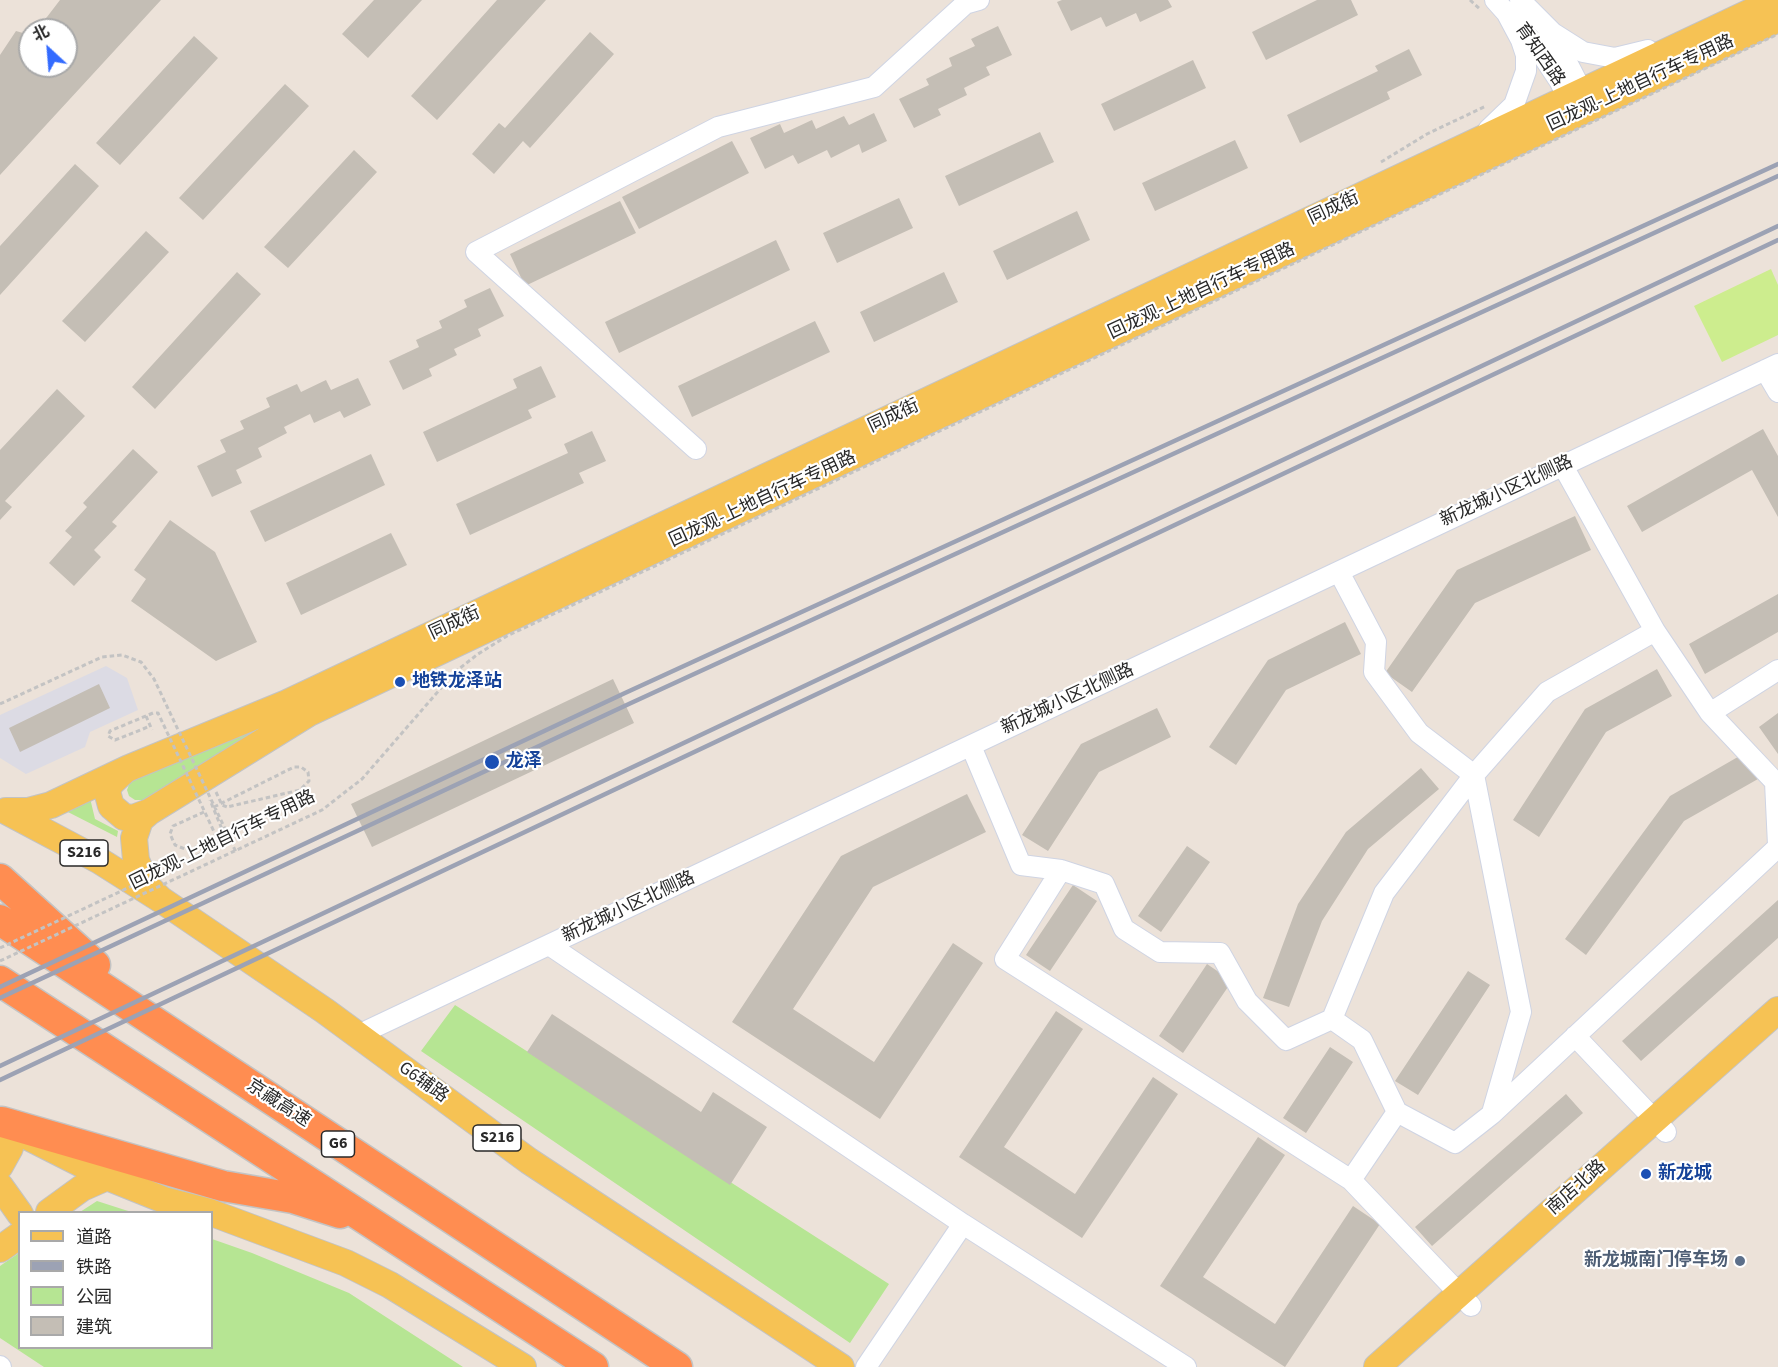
<!DOCTYPE html>
<html>
<head>
<meta charset="utf-8">
<style>
  body { margin:0 }
  #map { position:relative; width:1778px; height:1367px; overflow:hidden; background:#ece2d9; font-family:"Source Sans 3","Noto Sans SC",sans-serif }
  canvas { display:block }
  .legend { position:absolute; left:18px; top:1211px; width:195px; height:138px; box-sizing:border-box; background:#fff; border:2px solid #a9a9a9; margin:0; padding:8px 10px; list-style:none; font-size:18px; color:#292929 }
  .legend li { display:flex; align-items:center; gap:12px; height:30px }
  .legend b { width:30px; border:2px solid #a9a9a9 }
  .north { position:absolute; left:18px; top:18px; width:60px; height:60px; box-sizing:border-box; background:#fff; border:2px solid #a9a9a9; border-radius:50%; rotate:334deg; font-size:16px; font-weight:700; line-height:24px; text-align:center; color:#292929 }
  .north::after { content:''; display:block; margin:auto; width:21px; height:27px; background:#336bff; clip-path:polygon(50% 0,100% 100%,50% 72%,0 100%) }
</style>
</head>
<body>
<div id="map">
<canvas width="1778" height="1367"></canvas>
<ul class="legend">
<li><b style="height:8px;background:#f6c254"></b>道路</li>
<li><b style="height:8px;background:#9ca2b4"></b>铁路</li>
<li><b style="height:16px;background:#b6e593"></b>公园</li>
<li><b style="height:16px;background:#c4beb5"></b>建筑</li>
</ul>
<div class="north">北</div>
</div>
<script>
const c = document.querySelector('canvas').getContext('2d');
c.lineJoin = 'round';
function fillPath(path, color) {
  c.fillStyle = color;
  c.fill(path, 'evenodd');
}
function toPath(rows) {
  const path = new Path2D();
  for (const r of rows) {
    path.moveTo(r[0], r[1]);
    for (let i = 2; i < r.length; i += 2) path.lineTo(r[i], r[i + 1]);
  }
  return path;
}
function stroke(path, color, width, dash) {
  c.strokeStyle = color;
  c.lineWidth = width;
  c.lineCap = dash ? 'butt' : 'round';
  c.setLineDash(dash || []);
  c.stroke(path);
}
function write(font, color, halo, rows, align = 'center') {
  c.font = font + ' "Source Sans 3","Noto Sans SC",sans-serif';
  c.lineWidth = 4.5;
  c.setLineDash([]);
  c.textBaseline = 'middle';
  c.strokeStyle = halo;
  c.fillStyle = color;
  for (const [text, x, y, turn = 0] of rows) {
    c.save();
    c.translate(x, y);
    c.rotate((+turn || 0) * Math.PI / 180);
    c.textAlign = isNaN(turn) ? turn : align;
    if (halo) c.strokeText(text, 0, 0);
    c.fillText(text, 0, 0);
    c.restore();
  }
}
fillPath(toPath([
  [106,666,127,678,138,710,90,732,85,747,26,774,0,758,0,715]
]), '#dcdbe4');
fillPath(toPath([
  [272,721,143,800,135,800,129,796,127,790,130,782,142,772],
  [90,798,95,819,118,831,117,837,64,810],
  [455,1005,889,1284,850,1343,421,1051],
  [97,1201,125,1210,132,1212,80,1212],
  [212,1239,252,1253,349,1293,463,1367,44,1367,0,1338,0,1266,19,1253,20,1348,212,1348]
]), '#b6e593');
fillPath(toPath([
  [1771,269,1778,285,1778,335,1722,362,1694,306]
]), '#cded8e');
fillPath(toPath([
  [60,0,161,0,0,175,0,55,16,31,30,35,30,66,66,66,66,30,37,30],
  [374,0,422,0,368,58,342,34],
  [497,0,546,0,437,120,411,96],
  [1062,0,1168,0,1172,7,1140,22,1136,13,1106,27,1101,17,1071,31,1057,2],
  [1317,0,1351,0,1358,15,1266,60,1252,32],
  [998,26,1012,55,986,67,990,75,964,88,967,95,938,109,941,115,914,128,899,99,929,85,926,79,952,66,949,58,975,46,971,39],
  [590,32,614,54,530,148,523,141,494,174,472,154,499,123,505,128],
  [194,36,218,58,120,165,96,143],
  [1409,49,1422,75,1387,92,1390,99,1300,143,1287,115,1378,71,1375,66],
  [1193,60,1206,88,1114,131,1101,104],
  [285,84,309,106,203,220,179,198],
  [874,113,887,141,862,153,859,144,831,158,827,150,798,164,793,155,765,169,750,138,780,124,784,133,812,120,816,129,844,116,849,125],
  [1040,132,1054,162,959,206,945,176],
  [1235,140,1248,168,1155,211,1142,183],
  [732,141,749,173,639,229,622,197],
  [354,150,377,172,288,268,264,247],
  [75,164,99,186,0,295,0,246],
  [899,198,913,228,837,263,823,233],
  [620,201,636,233,525,286,510,254],
  [1077,211,1090,240,1007,280,993,251],
  [146,231,169,252,85,342,62,321],
  [776,240,790,270,619,353,605,322],
  [237,272,261,294,155,409,132,387],
  [944,272,958,302,874,342,860,312],
  [490,288,504,316,478,329,481,336,454,349,457,355,429,369,432,376,403,390,389,361,419,347,416,340,442,328,439,321,467,307,464,300],
  [815,321,830,352,692,417,678,386],
  [541,366,556,397,528,410,532,418,437,462,423,432,517,388,513,379],
  [358,378,371,405,344,418,340,411,314,423,310,414,284,427,287,433,258,448,262,457,236,470,242,483,212,497,197,466,226,452,220,440,244,429,240,421,270,407,266,398,297,384,301,392,326,380,331,390],
  [57,389,85,416,5,501,12,507,0,520,0,450],
  [1763,429,1778,456,1778,517,1752,470,1642,532,1627,506],
  [592,431,606,461,579,473,584,483,470,535,456,504,568,453,564,444],
  [133,449,158,472,112,522,117,526,94,550,101,557,74,586,49,563,72,537,65,531,87,507,83,503],
  [371,454,385,485,265,542,250,511],
  [1575,516,1591,550,1475,603,1412,692,1385,673,1457,570],
  [170,520,215,552,257,642,216,661,131,601,146,579,134,570],
  [391,533,407,565,301,615,286,583],
  [1778,594,1778,632,1705,674,1689,644],
  [1345,622,1361,654,1286,690,1236,765,1209,747,1268,660],
  [1657,669,1672,696,1606,732,1539,837,1513,820,1585,709],
  [613,679,634,723,372,847,351,804],
  [99,684,110,708,20,752,9,728],
  [1157,708,1171,737,1099,772,1048,851,1022,835,1081,744],
  [1778,713,1778,754,1759,727],
  [1743,754,1758,779,1684,821,1586,955,1565,939,1670,796],
  [1421,768,1439,789,1368,849,1322,921,1289,1007,1263,998,1298,904,1346,832],
  [967,794,986,832,873,887,793,1009,874,1062,953,943,983,963,880,1119,732,1022,841,856],
  [1187,846,1210,862,1161,932,1138,916],
  [1073,885,1097,901,1050,971,1026,955],
  [1778,900,1778,938,1641,1061,1622,1041],
  [1207,964,1232,981,1183,1053,1159,1036],
  [1468,971,1490,985,1418,1095,1395,1081],
  [1056,1011,1083,1029,1004,1147,1075,1194,1153,1077,1178,1094,1082,1238,959,1157],
  [552,1014,701,1112,713,1092,767,1127,730,1185,527,1052],
  [1330,1047,1353,1062,1306,1133,1283,1118],
  [1566,1094,1583,1113,1432,1246,1415,1227],
  [1258,1137,1285,1155,1203,1277,1275,1324,1353,1206,1380,1224,1285,1367,1160,1286]
]), '#c4beb5');
const minor = toPath([
  [1495,0,1536,46,1560,82,1573,110],
  [1520,0,1553,33,1583,52,1615,58,1648,50],
  [1548,35,1569,66,1588,103],
  [1488,130,1514,105,1526,71,1526,55,1521,40,1505,10],
  [1765,370,1778,392],
  [696,449,476,252,718,127,874,87,965,4,979,0],
  [1563,466,1655,631,1710,713,1778,670],
  [1710,713,1775,782,1778,845],
  [971,746,1021,865,1061,870],
  [549,945,963,1224,1186,1367],
  [1332,1019,1384,893,1474,775,1419,733,1374,672,1376,642,1339,572],
  [358,1035,1778,364],
  [1575,1036,1666,1132],
  [1397,1112,1351,1180,1005,959,1061,870,1104,884,1124,929,1160,952,1220,953,1247,1001,1286,1040,1332,1019,1362,1040,1397,1112,1455,1143,1492,1114,1778,847],
  [1492,1113,1521,1012,1474,775,1547,692,1655,631],
  [1351,1180,1471,1306],
  [0,1366,1,1367],
  [866,1367,963,1224]
]);
const major = toPath([
  [124,771,111,783,107,791,111,806,124,817,133,818,149,812],
  [6,811,28,811,51,805,129,768,287,703,1776,0],
  [6,811,100,861,160,899,325,1011,529,1161,841,1367],
  [160,899,147,886,136,860,134,838,140,820,149,812,309,713,1778,19],
  [28,1137,107,1177,164,1200,210,1212],
  [0,1166,10,1148,9,1136,2,1122],
  [0,1186,20,1214],
  [49,1212,82,1188,107,1177],
  [212,1213,346,1263,390,1285,523,1367],
  [0,1249,20,1235],
  [1377,1367,1778,1010]
]);
const highway = toPath([
  [0,879,95,965],
  [0,920,677,1367],
  [0,981,593,1367],
  [2,1122,223,1186,293,1198,340,1213]
]);
stroke(minor, '#cfd4e3', 22);
stroke(major, '#c3c3c3', 28);
stroke(highway, '#c3c3c3', 33);
stroke(toPath([
  [1470,0,1480,9],
  [1381,162,1427,134,1486,106],
  [146,716,152,730],
  [143,729,150,726],
  [216,792,222,805,227,807],
  [204,812,173,826,170,834,175,845,185,849,221,843,226,839,210,800]
]), '#c3c3c3', 3, [4.5, 3]);
stroke(minor, '#fff', 20);
stroke(major, '#f6c254', 26);
stroke(highway, '#ff8d51', 30);
stroke(toPath([
  [0,987,625,693,1778,164],
  [0,998,631,703,1778,176],
  [0,1066,1778,226],
  [0,1080,1778,240]
]), '#9ca2b4', 4.5);
stroke(toPath([
  [0,704,102,657,122,655,141,662,154,679,236,852],
  [214,807,294,767,301,767,308,772,309,781,300,790,227,807],
  [0,948,215,847,217,838,158,713,153,713,110,731,108,736,115,740,143,729],
  [0,961,322,810,362,779,455,672,478,654,507,636,1778,34]
]), '#c3c3c3', 3, [4.5, 3]);
for (const [x, y, r, color] of [
  [400,682,6,"#1a4fb4"],
  [492,762,8,"#1a4fb4"],
  [1646,1174,6,"#1a4fb4"],
  [1740,1261,6,"#5c6f8a"]
]) {
  const dot = new Path2D();
  dot.arc(x, y, r, 0, 2 * Math.PI);
  c.fillStyle = color;
  c.fill(dot);
  stroke(dot, '#fff', 2);
}
for (const [x, y, w] of [
  [84,853,48],
  [497,1138,48],
  [338,1144,33]
]) {
  const box = new Path2D();
  box.roundRect(x - w / 2, y - 13, w, 26, 4.5);
  c.fillStyle = '#fff';
  c.fill(box);
  stroke(box, '#292929', 1.5);
}
write('bold 16px', '#292929', null, [
  ["S216",84,853],
  ["S216",497,1138],
  ["G6",338,1144]
]);
write('18px', '#292929', '#fff', [
  ["育知西路",1539,55,55],
  ["回龙观-上地自行车专用路",1641,84,-25],
  ["同成街",1334,209,-25],
  ["回龙观-上地自行车专用路",1202,292,-25],
  ["同成街",894,417,-25],
  ["新龙城小区北侧路",1507,492,-25],
  ["回龙观-上地自行车专用路",763,500,-25],
  ["同成街",455,624,-25],
  ["新龙城小区北侧路",1068,700,-25],
  ["回龙观-上地自行车专用路",223,841,-26],
  ["新龙城小区北侧路",629,908,-25],
  ["G6辅路",423,1083,36],
  ["京藏高速",278,1104,33],
  ["南店北路",1577,1188,-42]
]);
write('bold 18px', '#164399', '#fff', [
  ["地铁龙泽站",412,682],
  ["龙泽",506,762],
  ["新龙城",1658,1174]
], 'left');
write('bold 18px', '#4e5e75', '#fff', [
  ["新龙城南门停车场",1728,1261]
], 'right');
</script>
</body>
</html>
